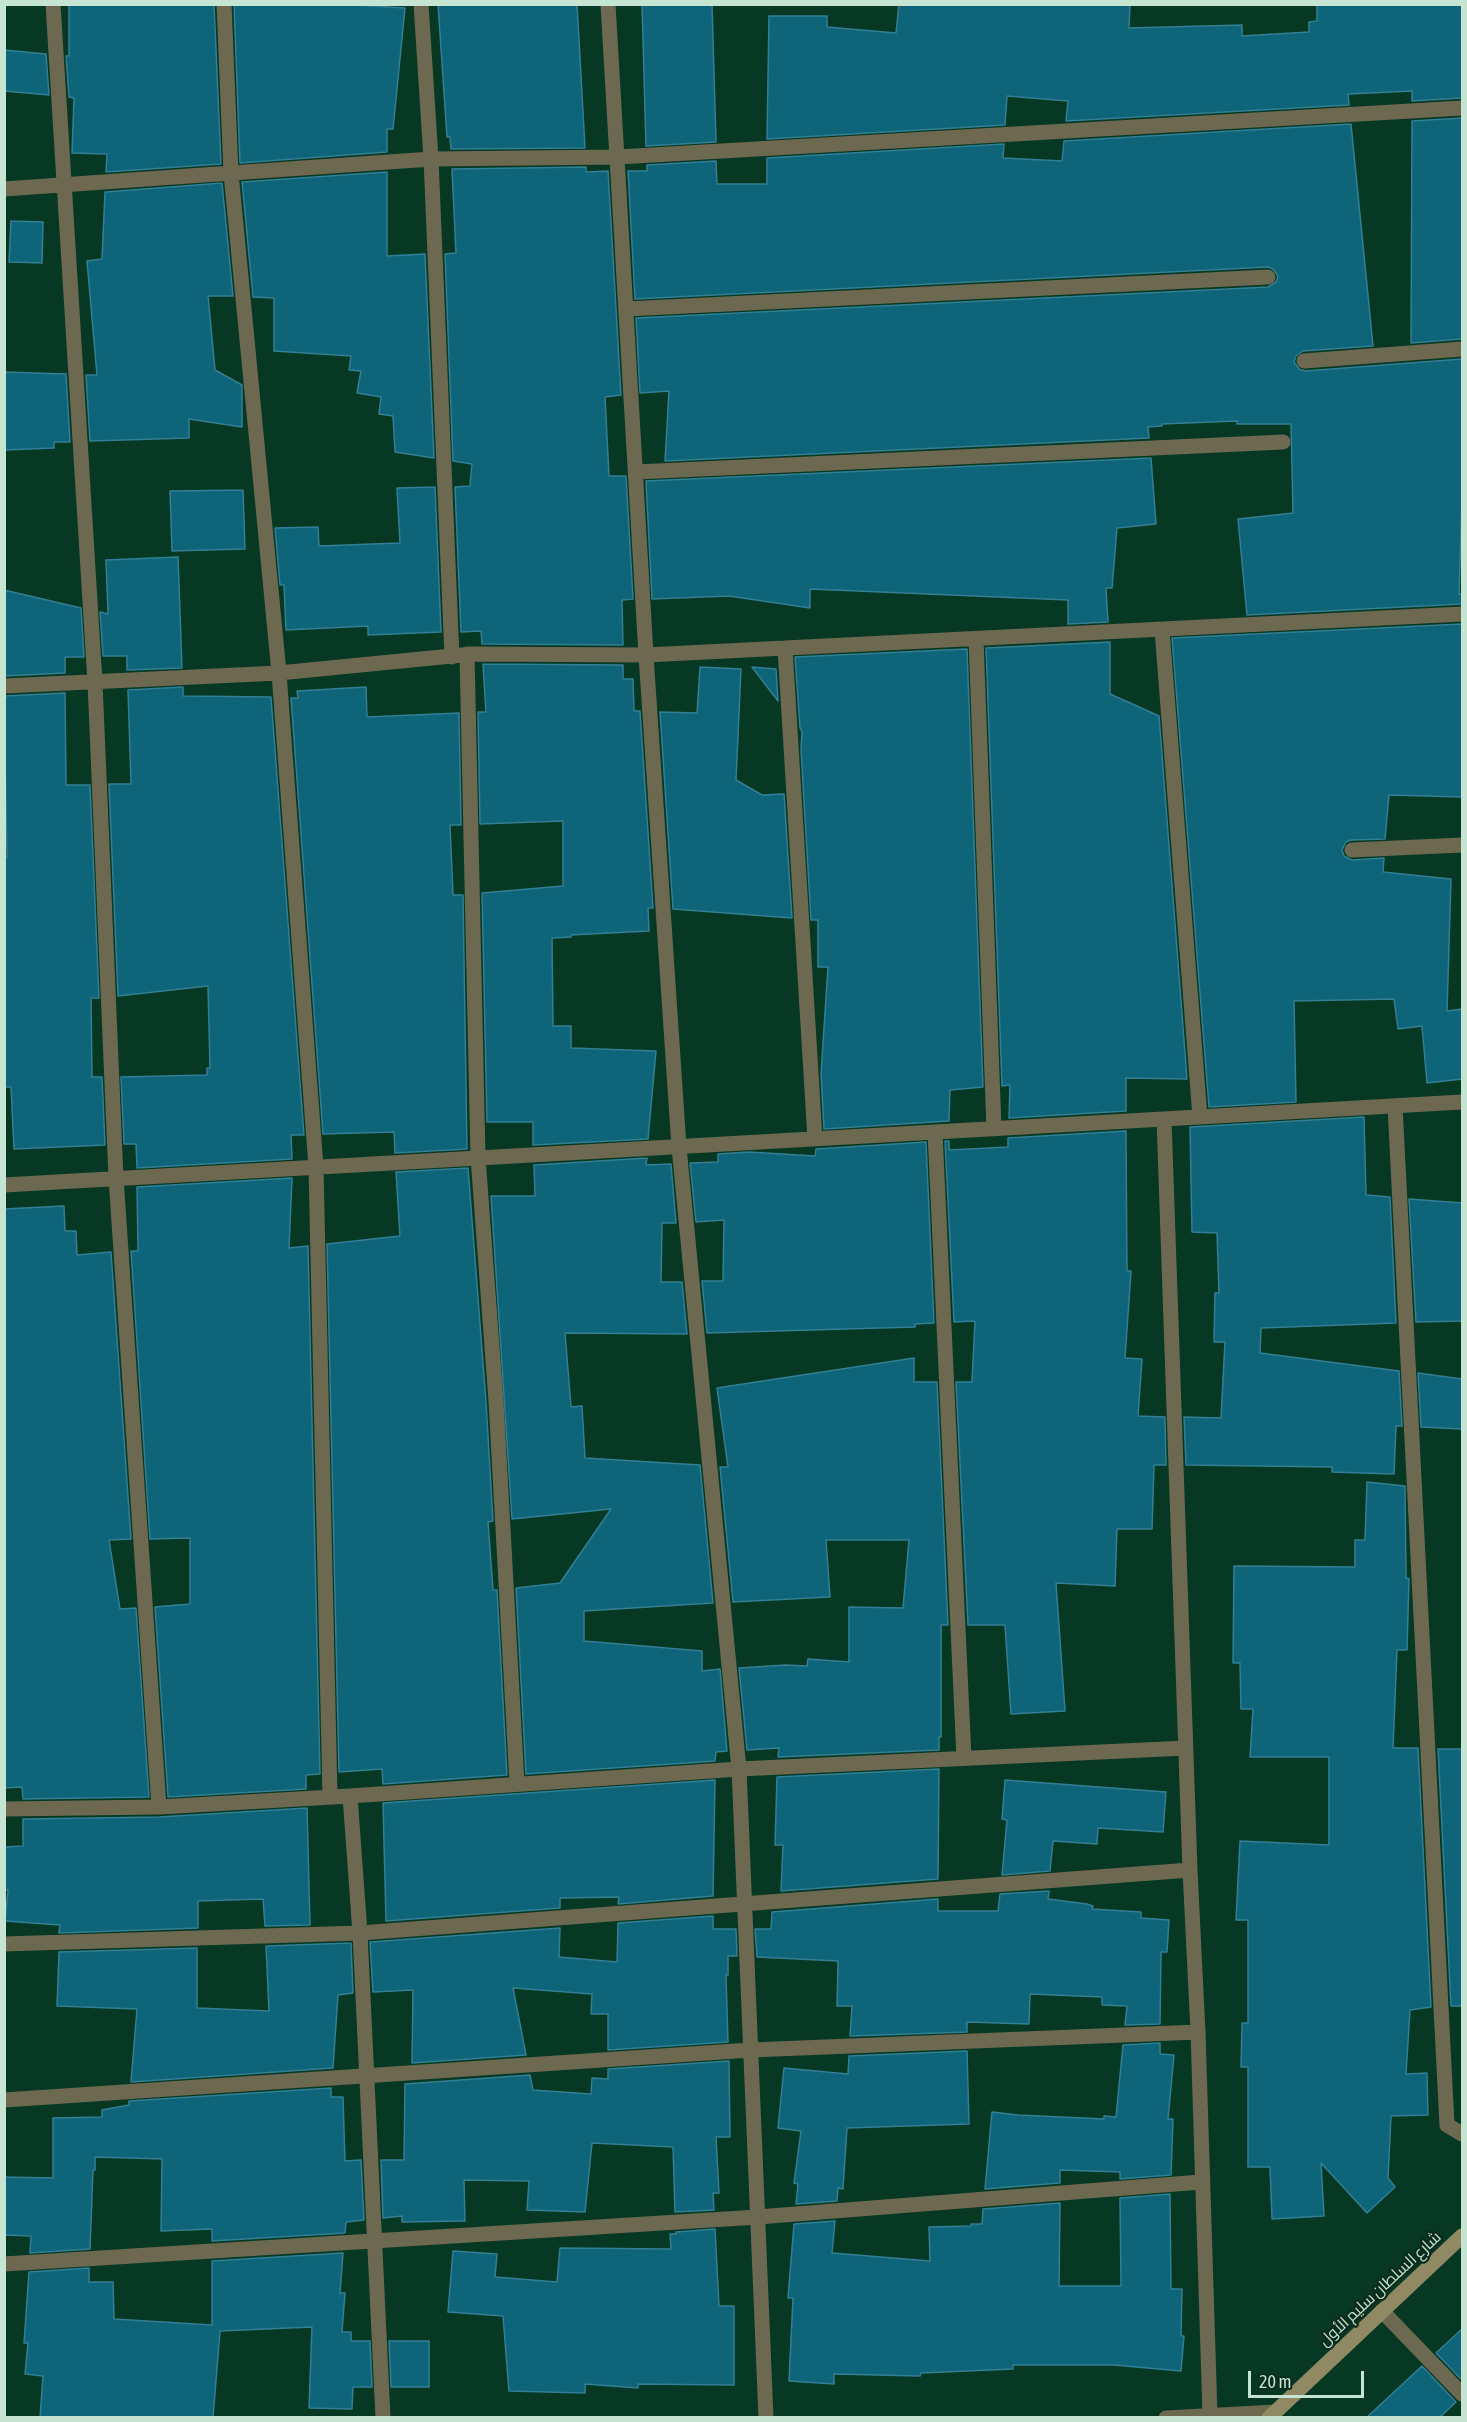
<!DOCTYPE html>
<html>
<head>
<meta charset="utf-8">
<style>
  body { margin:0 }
  #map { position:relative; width:1467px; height:2422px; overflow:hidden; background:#063823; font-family:"Asap Condensed",sans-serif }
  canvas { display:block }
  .frame { position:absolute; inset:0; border:6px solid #c5e4d2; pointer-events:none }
  .scale { position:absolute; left:1248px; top:2371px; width:116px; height:27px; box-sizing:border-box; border:3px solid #c5e4d2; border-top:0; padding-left:8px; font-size:18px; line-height:21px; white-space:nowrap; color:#c5e4d2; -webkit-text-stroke:4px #0b2c1c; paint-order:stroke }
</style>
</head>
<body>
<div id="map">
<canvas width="1467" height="2422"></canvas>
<div class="frame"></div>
<div class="scale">20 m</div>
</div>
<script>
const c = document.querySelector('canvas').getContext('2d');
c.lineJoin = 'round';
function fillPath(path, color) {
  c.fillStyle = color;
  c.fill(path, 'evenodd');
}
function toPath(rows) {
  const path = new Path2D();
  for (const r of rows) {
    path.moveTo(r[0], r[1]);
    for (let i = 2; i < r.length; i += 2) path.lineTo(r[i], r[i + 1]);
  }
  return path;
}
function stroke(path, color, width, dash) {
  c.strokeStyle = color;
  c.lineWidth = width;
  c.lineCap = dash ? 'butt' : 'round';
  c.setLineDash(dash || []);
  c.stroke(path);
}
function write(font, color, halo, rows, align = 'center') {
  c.font = font + ' "Asap Condensed",Cairo,sans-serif';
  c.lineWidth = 4.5;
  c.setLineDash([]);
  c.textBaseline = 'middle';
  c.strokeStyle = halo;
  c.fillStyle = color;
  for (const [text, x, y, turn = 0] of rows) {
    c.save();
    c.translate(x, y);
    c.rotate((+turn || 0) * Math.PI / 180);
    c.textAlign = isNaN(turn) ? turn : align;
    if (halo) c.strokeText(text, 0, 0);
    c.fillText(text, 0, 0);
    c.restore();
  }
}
const building = toPath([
  [69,4,214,4,221,164,106,172,107,154,72,153,74,98,69,97,66,56,69,56,69,4],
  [234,4,340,4,405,8,393,129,387,129,387,152,240,163,234,4],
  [438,4,577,4,585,148,451,149,450,137,447,137,438,4],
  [642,4,712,4,716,142,646,146,642,4],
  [899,4,1130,4,1129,28,1242,25,1242,36,1309,32,1309,22,1317,21,1317,4,1462,4,1462,98,1412,101,1412,91,1348,94,1349,105,1066,121,1068,101,1007,96,1005,125,767,139,769,16,827,16,827,27,896,33,899,4],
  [4,50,46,54,49,95,4,91,4,50],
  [1462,118,1462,339,1411,343,1412,121,1462,118],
  [1351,124,1373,346,1303,351,1296,356,1294,362,1299,369,1305,371,1462,359,1462,498,1459,594,1462,594,1462,604,1247,615,1238,519,1293,513,1291,424,1237,424,1237,421,1162,424,1162,426,1148,427,1149,438,665,461,669,391,640,393,636,318,1268,287,1276,282,1278,276,1273,269,1268,267,635,299,628,171,647,171,647,165,716,161,717,184,767,184,767,158,1004,144,1003,158,1062,161,1064,141,1351,124],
  [586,167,586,172,608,171,621,395,605,397,609,476,626,476,633,599,622,600,623,645,482,644,481,631,461,632,455,487,470,486,472,464,453,461,445,254,456,253,452,169,586,167],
  [387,172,387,256,425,254,434,458,395,452,393,416,379,414,381,397,357,393,361,371,349,370,351,356,274,351,274,298,253,297,242,182,387,172],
  [222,183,233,296,208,296,215,370,242,385,242,427,189,419,189,438,90,441,86,375,97,375,87,261,102,259,105,192,222,183],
  [11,221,43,222,42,263,9,262,11,221],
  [4,372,66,374,70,442,54,442,54,448,4,450,4,372],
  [1151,458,1156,524,1117,528,1112,588,1106,588,1108,622,1068,624,1068,600,810,589,810,608,729,596,652,599,646,481,1151,458],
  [435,487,441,632,368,635,368,626,286,630,284,585,280,585,275,528,318,527,319,546,400,543,397,488,435,487],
  [243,490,245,549,172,551,170,491,243,490],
  [178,557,182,668,127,670,127,656,103,656,100,612,108,614,106,560,178,557],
  [4,590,81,608,84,657,65,657,65,673,4,676,4,590],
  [1462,624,1462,797,1389,795,1385,839,1351,840,1346,842,1342,850,1344,856,1352,860,1384,858,1383,872,1451,879,1447,1011,1462,1009,1462,1079,1427,1083,1422,1026,1398,1029,1394,999,1294,1001,1296,1102,1209,1107,1172,638,1462,624],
  [1110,642,1110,694,1159,716,1187,1079,1126,1078,1126,1111,1009,1118,1010,1085,1002,1086,986,648,1110,642],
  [967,649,983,1087,950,1090,949,1121,824,1129,821,1074,828,967,818,967,818,920,811,920,801,750,802,732,800,728,795,657,967,649],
  [483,664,623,665,623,679,633,679,634,711,640,711,653,908,648,908,649,931,571,935,571,937,552,938,553,1026,571,1026,571,1048,656,1051,648,1139,533,1145,533,1122,487,1122,482,893,563,886,563,821,480,824,478,712,486,712,483,664],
  [700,667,741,669,736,780,762,795,784,794,792,918,673,909,660,712,697,713,700,667],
  [752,667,776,669,778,701,752,667],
  [183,687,183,696,271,697,304,1135,291,1135,292,1159,137,1168,136,1144,124,1144,121,1077,207,1075,207,1068,210,1068,208,986,118,996,109,784,131,784,128,690,183,687],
  [366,687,367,717,459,713,461,825,450,825,453,895,463,895,467,1149,395,1153,394,1132,323,1134,291,698,298,698,297,691,366,687],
  [65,693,66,785,90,785,99,998,91,998,92,1077,102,1077,105,1145,14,1149,11,1087,4,1087,4,858,7,858,4,696,65,693],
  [1364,1117,1366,1195,1390,1197,1396,1323,1261,1328,1260,1353,1399,1371,1402,1426,1396,1426,1394,1474,1332,1472,1332,1467,1186,1465,1184,1417,1221,1418,1225,1342,1214,1342,1215,1293,1219,1293,1217,1233,1192,1232,1190,1127,1364,1117],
  [1126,1131,1127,1271,1131,1271,1125,1358,1142,1359,1138,1416,1165,1417,1166,1465,1154,1465,1152,1529,1117,1529,1115,1586,1056,1583,1065,1711,1011,1714,1005,1625,968,1625,956,1382,972,1382,975,1321,954,1322,945,1141,949,1141,949,1150,1008,1147,1008,1138,1126,1131],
  [926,1142,934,1323,915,1324,915,1327,707,1333,702,1281,723,1281,724,1220,696,1222,690,1163,718,1162,718,1154,749,1152,815,1156,816,1149,926,1142],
  [647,1158,646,1165,671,1164,676,1223,662,1223,661,1282,682,1282,687,1334,565,1333,571,1407,582,1406,585,1458,700,1465,713,1603,584,1611,584,1641,702,1651,702,1671,720,1669,727,1751,716,1752,715,1761,526,1774,516,1588,560,1583,611,1509,512,1519,491,1196,535,1196,534,1165,647,1158],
  [468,1168,486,1402,493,1521,488,1522,493,1590,497,1590,507,1775,383,1784,382,1769,339,1772,327,1244,400,1236,396,1172,468,1168],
  [292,1178,289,1248,308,1246,320,1774,306,1775,306,1789,168,1797,155,1607,190,1604,190,1538,150,1539,131,1251,138,1251,137,1187,292,1178],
  [1409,1199,1462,1203,1462,1321,1416,1322,1409,1199],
  [64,1206,65,1231,76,1231,77,1255,111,1252,131,1539,109,1540,120,1609,136,1608,149,1797,23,1799,22,1787,4,1788,4,1209,64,1206],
  [914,1358,914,1382,937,1382,948,1625,941,1625,941,1737,939,1737,939,1750,778,1757,779,1748,747,1750,739,1668,785,1665,807,1666,808,1659,849,1662,849,1607,903,1608,909,1540,826,1540,830,1597,733,1602,720,1467,728,1467,717,1388,914,1358],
  [1418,1373,1462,1379,1462,1429,1421,1427,1418,1373],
  [1367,1482,1405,1486,1406,1578,1409,1579,1407,1650,1397,1650,1393,1748,1418,1748,1431,2007,1410,2010,1406,2074,1427,2073,1428,2115,1391,2116,1388,2178,1395,2187,1367,2213,1321,2163,1324,2216,1272,2219,1270,2167,1248,2167,1248,2067,1241,2067,1242,2023,1248,2023,1248,1920,1236,1920,1240,1841,1329,1845,1329,1757,1250,1757,1253,1709,1241,1709,1240,1663,1233,1663,1234,1566,1355,1567,1355,1540,1365,1540,1367,1482],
  [1438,1749,1462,1749,1462,2006,1451,2006,1438,1749],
  [939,1769,938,1879,781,1891,783,1845,775,1845,777,1777,939,1769],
  [715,1780,713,1896,618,1904,619,1897,560,1898,560,1908,386,1921,383,1803,715,1780],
  [1005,1780,1166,1792,1163,1832,1098,1828,1097,1844,1053,1841,1050,1871,1002,1875,1007,1820,1002,1819,1005,1780],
  [307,1808,310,1925,265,1926,263,1899,198,1901,198,1928,59,1933,60,1925,5,1921,8,1890,4,1890,4,1847,23,1846,23,1819,159,1817,307,1808],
  [1049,1891,1048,1899,1087,1904,1093,1906,1092,1909,1141,1912,1141,1918,1169,1920,1167,1952,1161,1952,1160,2024,1125,2025,1127,2006,1102,2005,1102,1997,1030,1994,1029,2024,967,2022,967,2032,850,2036,852,2006,837,2006,838,1961,757,1957,755,1929,771,1929,772,1912,938,1899,938,1911,998,1911,1000,1894,1049,1891],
  [713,1916,713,1929,736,1929,737,1956,728,1956,728,1975,726,1975,728,2042,608,2050,608,2014,591,2014,592,1994,513,1988,526,2055,412,2063,413,1990,373,1992,370,1942,560,1928,559,1957,617,1962,618,1923,713,1916],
  [351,1943,353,1993,338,1995,333,2068,131,2082,137,2009,57,2006,59,1952,197,1948,197,2008,269,2011,266,1946,351,1943],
  [1160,2043,1160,2054,1174,2055,1168,2119,1173,2119,1171,2175,1120,2179,1120,2172,1060,2170,1060,2183,985,2189,992,2112,1018,2115,1104,2119,1104,2116,1116,2117,1123,2045,1160,2043],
  [967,2051,969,2124,847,2128,843,2189,838,2188,837,2201,796,2204,798,2184,794,2183,801,2131,778,2128,784,2068,848,2074,849,2056,967,2051],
  [729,2061,730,2137,716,2137,719,2193,713,2193,714,2210,675,2212,673,2147,592,2143,585,2212,527,2210,529,2181,464,2180,465,2221,402,2222,402,2216,383,2218,381,2160,404,2160,405,2084,530,2075,533,2090,591,2094,592,2078,608,2079,608,2069,729,2061],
  [331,2088,331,2097,343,2097,345,2161,361,2160,364,2220,346,2222,345,2233,212,2241,212,2229,161,2231,162,2159,95,2157,95,2170,93,2170,90,2249,30,2253,31,2236,4,2235,4,2177,53,2178,53,2118,102,2117,102,2110,129,2105,129,2101,331,2088],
  [1170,2194,1171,2289,1182,2289,1181,2336,1184,2336,1181,2371,1114,2365,1013,2365,1013,2369,921,2373,920,2376,834,2374,834,2384,789,2381,793,2298,788,2298,794,2224,835,2221,832,2253,930,2261,929,2227,971,2226,971,2224,982,2224,983,2209,1060,2203,1059,2286,1121,2286,1120,2198,1170,2194],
  [715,2229,719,2306,734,2306,734,2385,638,2384,638,2388,585,2384,585,2393,509,2391,503,2316,448,2312,453,2251,497,2254,495,2277,557,2282,560,2248,671,2249,670,2234,676,2234,676,2232,715,2229],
  [343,2253,340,2293,345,2293,342,2332,351,2332,351,2341,370,2341,372,2387,353,2387,352,2409,309,2408,312,2327,220,2331,213,2418,40,2418,43,2376,25,2374,28,2343,24,2343,29,2272,89,2268,89,2282,113,2282,114,2319,212,2325,212,2261,343,2253],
  [1462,2329,1462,2380,1436,2353,1462,2329],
  [389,2341,429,2341,429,2387,391,2387,389,2341],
  [1422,2366,1456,2402,1439,2418,1366,2418,1422,2366]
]);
fillPath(building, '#0e6478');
stroke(building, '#337f94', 1.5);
stroke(toPath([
  [53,4,95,682,116,1178,159,1807],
  [224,4,231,173,279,673,316,1167,330,1797],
  [421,4,431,159,452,657],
  [608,4,646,655,679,1147,739,1769,766,2418],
  [4,189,431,159,618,157,1462,108],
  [626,309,1268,277],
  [1304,361,1462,349],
  [636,472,1283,442],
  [1162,630,1200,1117],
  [976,639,994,1129],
  [785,648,815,1139],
  [467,654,478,1157,496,1401,517,1783],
  [4,686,279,673,472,654,646,655,1462,614],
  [1352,850,1462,845],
  [1395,1106,1447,2125,1462,2134],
  [1164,1119,1190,1870,1198,2032,1210,2415],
  [935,1132,964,1758],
  [4,1185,1462,1102],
  [350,1796,360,1933,383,2418],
  [4,1809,159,1807,350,1796,739,1769,1186,1748],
  [4,1944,360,1933,1190,1870],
  [4,2100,751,2050,1198,2032],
  [4,2264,758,2217,1201,2182],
  [1382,2311,1462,2394],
  [1166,2418,1275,2412]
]), '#6d6951', 15);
stroke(toPath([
  [1269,2418,1462,2236]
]), '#908963', 15);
write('16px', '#c5e4d2', '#0b2c1c', [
  ["شارع السلطان سليم الأول",1380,2289,-43]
]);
</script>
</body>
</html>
